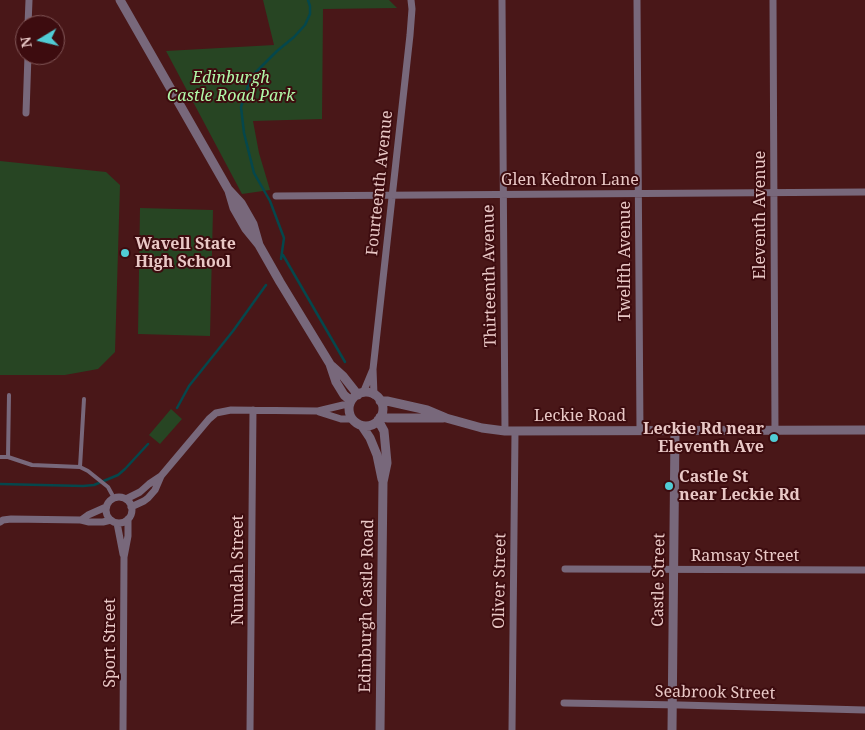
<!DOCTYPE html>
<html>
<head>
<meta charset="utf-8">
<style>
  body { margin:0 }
  #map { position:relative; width:865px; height:730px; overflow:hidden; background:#491718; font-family:"Noto Serif",serif }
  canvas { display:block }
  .north { position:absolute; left:15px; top:15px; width:50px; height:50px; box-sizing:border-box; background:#3d0c0f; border:1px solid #825758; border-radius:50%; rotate:261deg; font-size:14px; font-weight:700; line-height:20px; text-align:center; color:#e9c8c6 }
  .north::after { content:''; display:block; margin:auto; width:18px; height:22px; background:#51ccd5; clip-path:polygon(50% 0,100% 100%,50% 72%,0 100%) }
</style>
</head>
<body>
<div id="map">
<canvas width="865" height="730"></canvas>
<div class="north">N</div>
</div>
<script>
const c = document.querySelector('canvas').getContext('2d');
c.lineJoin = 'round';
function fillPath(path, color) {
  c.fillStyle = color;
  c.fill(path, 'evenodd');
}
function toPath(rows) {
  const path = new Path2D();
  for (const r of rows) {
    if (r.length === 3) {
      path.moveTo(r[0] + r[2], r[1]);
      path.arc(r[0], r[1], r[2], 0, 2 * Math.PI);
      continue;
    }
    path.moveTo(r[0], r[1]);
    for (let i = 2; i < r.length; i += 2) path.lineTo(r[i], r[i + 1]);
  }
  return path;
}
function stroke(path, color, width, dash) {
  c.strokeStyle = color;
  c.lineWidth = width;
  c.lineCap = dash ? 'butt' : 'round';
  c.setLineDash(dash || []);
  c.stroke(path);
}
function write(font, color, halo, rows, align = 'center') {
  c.font = font + ' "Noto Serif",serif';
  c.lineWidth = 4;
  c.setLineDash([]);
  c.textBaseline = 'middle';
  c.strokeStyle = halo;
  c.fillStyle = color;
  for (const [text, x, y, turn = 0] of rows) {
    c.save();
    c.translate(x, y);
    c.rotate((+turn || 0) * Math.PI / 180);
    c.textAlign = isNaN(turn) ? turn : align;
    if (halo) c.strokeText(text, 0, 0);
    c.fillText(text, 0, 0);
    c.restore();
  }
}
fillPath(toPath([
  [263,0,389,0,397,8,323,9,322,119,253,121,259,153,270,190,242,194,166,51,274,45],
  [0,161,106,172,120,185,115,352,98,369,65,375,0,375],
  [140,208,213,210,210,336,138,334],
  [171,409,182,419,160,444,149,435]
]), '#274523');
stroke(toPath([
  [283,255,345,362],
  [281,259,284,238,270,201,254,173,244,133,241,107,251,77,277,51,294,37,305,25,310,14,310,6,308,0],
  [177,408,189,386,233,331,266,285],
  [0,484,83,486,94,485,118,475,125,469,148,444]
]), '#05474c', 2.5);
stroke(toPath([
  [0,457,8,457,32,465,80,467,88,471,108,487,114,498],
  [8,457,9,395],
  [80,467,84,399]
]), '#78687b', 4);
stroke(toPath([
  [502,0,505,431],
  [637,0,640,431],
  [773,0,775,430],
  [28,25,29,0],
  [26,113,28,55],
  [276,196,865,192],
  [363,393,373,369],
  [374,395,373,369,410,35,412,9,411,0],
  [319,412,341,419,352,419],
  [119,510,13],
  [126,499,140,492,149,484,161,476],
  [131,507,144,501,148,498,155,490,161,476,209,419,216,413,231,410,318,411,343,405,349,405],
  [81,520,88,515,106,507],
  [0,522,3,520,11,519,81,520,89,522,103,522,111,520],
  [117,523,123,554],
  [565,569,865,570],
  [564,703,680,705,865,710],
  [123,730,124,557,128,536,128,519],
  [250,730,253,410],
  [512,730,515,432]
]), '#78687b', 7);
stroke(toPath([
  [120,0,228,189,241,203,253,224,259,245],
  [229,191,234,208,246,229,259,245,280,282,330,364,336,382,344,395,351,401],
  [332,366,343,376,358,395],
  [366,409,17],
  [380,401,387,401,427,410,446,418,482,428,505,431,865,430],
  [380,417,388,418,443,418],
  [378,420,384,431,387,463,383,482,380,730],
  [362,426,370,438,377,455,382,479],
  [672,730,675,431]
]), '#78687b', 9);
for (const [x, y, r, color] of [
  [125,253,5,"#51ccd5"],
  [774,438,5,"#51ccd5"],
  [669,486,5,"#51ccd5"]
]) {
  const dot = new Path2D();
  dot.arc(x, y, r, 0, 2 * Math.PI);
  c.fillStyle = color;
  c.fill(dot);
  stroke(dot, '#3d0c0f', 2);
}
write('italic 16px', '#b0f9a8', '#3d0c0f', [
  ["Edinburgh",231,78],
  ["Castle Road Park",231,96]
]);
write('16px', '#e9c8c6', '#3d0c0f', [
  ["Glen Kedron Lane",570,180],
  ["Fourteenth Avenue",380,183,-84],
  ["Eleventh Avenue",760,215,-90],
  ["Twelfth Avenue",625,261,-90],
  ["Thirteenth Avenue",490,276,-91],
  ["Leckie Road",580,416],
  ["Ramsay Street",745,556],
  ["Nundah Street",238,570,-90],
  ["Castle Street",659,580,-89],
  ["Oliver Street",500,581,-89],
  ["Edinburgh Castle Road",367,606,-89],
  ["Sport Street",110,643,-90],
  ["Seabrook Street",715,693,1]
]);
write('bold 16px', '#e9c8c6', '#3d0c0f', [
  ["Wavell State",135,244],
  ["High School",135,262],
  ["Leckie Rd near",764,429,"right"],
  ["Eleventh Ave",764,447,"right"],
  ["Castle St",679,477],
  ["near Leckie Rd",679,495]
], 'left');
</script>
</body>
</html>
